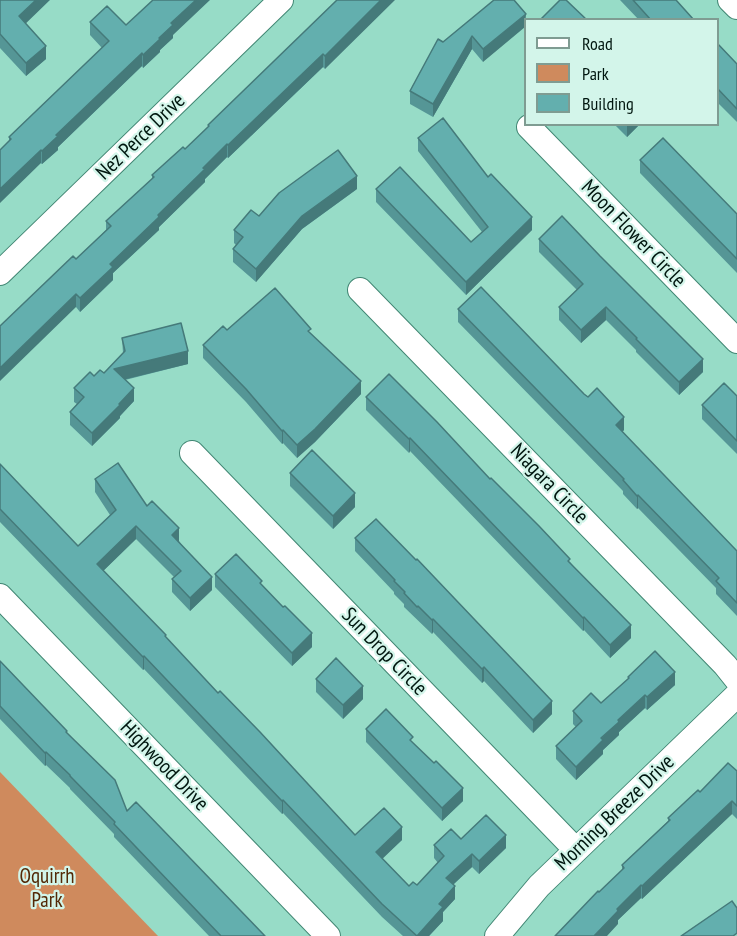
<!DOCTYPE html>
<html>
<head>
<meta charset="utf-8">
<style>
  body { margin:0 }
  #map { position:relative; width:737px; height:936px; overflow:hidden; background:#97dcc7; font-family:"PT Sans Narrow",sans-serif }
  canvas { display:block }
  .legend { position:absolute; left:524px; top:18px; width:195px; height:108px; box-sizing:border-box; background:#d3f5ea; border:2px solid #7f9c92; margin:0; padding:8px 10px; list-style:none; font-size:18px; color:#00160f }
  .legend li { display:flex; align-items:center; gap:12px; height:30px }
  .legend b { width:30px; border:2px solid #7f9c92 }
</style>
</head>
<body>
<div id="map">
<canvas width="737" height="936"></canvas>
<ul class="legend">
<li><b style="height:8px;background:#fff"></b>Road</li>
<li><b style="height:16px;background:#cf8a5d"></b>Park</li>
<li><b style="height:16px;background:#63afae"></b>Building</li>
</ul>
</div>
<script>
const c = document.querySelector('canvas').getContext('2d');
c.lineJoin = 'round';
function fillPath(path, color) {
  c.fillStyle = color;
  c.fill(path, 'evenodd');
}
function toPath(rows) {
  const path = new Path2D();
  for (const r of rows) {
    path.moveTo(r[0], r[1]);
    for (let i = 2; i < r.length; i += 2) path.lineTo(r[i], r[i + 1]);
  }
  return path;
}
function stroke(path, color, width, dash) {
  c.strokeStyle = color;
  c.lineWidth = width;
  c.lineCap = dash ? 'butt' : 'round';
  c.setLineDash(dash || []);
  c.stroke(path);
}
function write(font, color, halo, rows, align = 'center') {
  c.font = font + ' "PT Sans Narrow",sans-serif';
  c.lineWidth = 4.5;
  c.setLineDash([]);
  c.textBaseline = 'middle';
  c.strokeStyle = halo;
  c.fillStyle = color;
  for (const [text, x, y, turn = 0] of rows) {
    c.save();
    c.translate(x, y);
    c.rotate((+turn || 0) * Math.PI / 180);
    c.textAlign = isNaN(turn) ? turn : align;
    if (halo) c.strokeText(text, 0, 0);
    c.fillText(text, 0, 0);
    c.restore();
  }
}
fillPath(toPath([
  [0,772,158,936,0,936]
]), '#cf8a5d');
const street = toPath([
  [730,0,737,7],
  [529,127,737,341],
  [0,273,281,0],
  [360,290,725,665,737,680],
  [192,453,576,850],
  [0,596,328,936],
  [497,936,539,886,737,695]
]);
stroke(street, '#418673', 26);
stroke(street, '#fff', 24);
fillPath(toPath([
  [0,0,25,23,46,59,26,76,0,48],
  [337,0,325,69,323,67,228,158,227,157,205,179,205,182,159,227,159,230,113,273,113,280,80,312,76,307,76,259,106,230,106,221,152,179,152,175,185,149,208,127,208,125],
  [494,0,483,62,472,49,433,117,410,104,410,91,443,42],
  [620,0,676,0,694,20,639,20],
  [90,22,126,25,173,35,173,38,160,50,160,52,143,68,142,66,58,147,58,150,42,164,9,141,9,137,102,48,90,35],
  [717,43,737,64,737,122,717,102],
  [614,124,640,124,627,137],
  [418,138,488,177,532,230,466,295,376,202,376,189,471,242,482,232,418,151],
  [640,160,737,214,737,273,640,173],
  [357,189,302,229,256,282,233,262,233,249,236,245,234,243,234,230,259,216],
  [539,239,703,372,679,395,636,352,636,350,606,320,581,343,559,320,559,307,577,290,539,252],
  [458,309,584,394,624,430,622,432,737,551,737,616,716,594,716,588,638,508,637,509,623,494,623,491,458,322],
  [227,330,311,334,361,394,315,442,297,458,283,443,282,444,246,402,203,358,203,345],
  [122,338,188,364,125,380,134,401,120,416,120,418,92,446,70,425,70,412,77,404,74,402,74,388,94,376,104,373,123,353],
  [737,396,737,454,702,419,702,405],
  [366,397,570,562,631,638,610,658,584,630,583,631,410,451,409,453,366,410],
  [0,464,78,546,110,515,95,492,95,479,147,506,179,541,212,590,190,611,172,592,172,579,174,577,136,539,103,571,218,693,355,835,402,840,382,858,409,886,417,885,438,863,434,858,434,845,461,839,506,848,479,874,472,867,453,885,455,899,443,912,443,921,429,936,403,936,382,917,283,813,282,814,144,669,143,670,0,522],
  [290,473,355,507,333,529,290,486],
  [355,538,552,714,533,733,484,681,482,683,433,632,432,634,404,607,404,604,394,594,394,592,355,551],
  [215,574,262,586,312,647,292,666,215,587],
  [0,661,67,733,127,811,265,936,209,936,114,837,114,834,70,789,70,788,46,765,45,766,0,719],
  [628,677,675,685,647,710,645,708,619,732,619,735,603,750,603,754,576,780,556,759,556,746,576,727,573,724,573,711,601,703,628,679],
  [316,679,363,699,343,719,316,692],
  [366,729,413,743,434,763,463,801,442,821,366,742],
  [737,771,737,819,732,814,642,899,641,898,618,920,618,924,599,892,622,870,622,865,668,821,668,818,700,792]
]), '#559696');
fillPath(toPath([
  [36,0,50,0,19,30,19,16],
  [196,0,210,0,173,35,173,38,160,50,160,52,143,68,143,55,171,23],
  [381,0,395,0,325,69,325,56],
  [526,14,525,27,483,62,483,49],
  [472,36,472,49,433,117,433,104],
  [46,46,46,59,26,76,26,63],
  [142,53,142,66,58,147,58,150,42,164,42,151,56,135],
  [323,54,323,67,228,158,228,145],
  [627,124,640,124,627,137],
  [227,144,227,157,205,179,205,182,159,227,159,230,113,273,113,280,80,312,80,298,110,264,203,168],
  [41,150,41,163,0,203,0,189],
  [357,176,357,189,302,229,256,282,256,269,302,216],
  [532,217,532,230,466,295,466,282],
  [76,294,76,307,0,381,0,368],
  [606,307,606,320,581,343,581,330],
  [188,351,188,364,114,382,114,369],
  [703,359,703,372,679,395,679,382],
  [361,381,361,394,315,442,297,458,297,445],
  [134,388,134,401,120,416,120,418,92,446,92,433],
  [624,417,624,430,616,438,616,425],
  [283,430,283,443,282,444,282,431],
  [410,438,410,451,409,453,409,439],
  [355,493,355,507,333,529,333,516],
  [638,495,638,508,637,509,637,496],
  [136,526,136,539,97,577,97,564],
  [179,528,179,541,172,548,172,535],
  [212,577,212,590,190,611,190,598],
  [584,617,584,630,583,631,583,618],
  [433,619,433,632,432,634,432,620],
  [631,625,631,638,610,658,610,645],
  [312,633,312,647,292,666,292,653],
  [144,656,144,669,143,670,143,657],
  [484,667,484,681,482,683,482,669],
  [675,672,675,685,647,710,647,697],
  [363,686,363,699,343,719,343,705],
  [645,695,645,708,619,732,619,735,603,750,603,754,576,780,576,767,618,720],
  [552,701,552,714,533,733,533,720],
  [46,752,46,765,45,766,45,753],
  [463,788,463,801,442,821,442,808],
  [283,800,283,813,282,814,282,801],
  [732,801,732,814,642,899,642,886],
  [402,827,402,840,376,865,376,852],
  [506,835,506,848,479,874,479,861],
  [472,854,472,867,446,891,446,878],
  [641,885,641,898,618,920,618,924,607,936,594,936,617,909],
  [455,886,455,899,443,912,443,921,429,936,417,936,439,904]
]), '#457a7a');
const building = toPath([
  [0,0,36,0,19,16,46,46,26,63,0,34,0,0],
  [153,0,196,0,171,23,173,25,159,38,160,39,143,55,142,53,56,135,58,136,42,151,41,150,0,189,0,150,11,139,9,137,109,41,90,22,107,6,126,25,153,0],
  [337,0,381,0,325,56,323,54,228,145,227,144,203,168,205,169,158,215,159,217,110,264,113,267,80,298,76,294,0,368,0,326,73,256,76,259,111,226,106,221,154,177,152,175,183,147,185,149,209,126,208,125,337,0],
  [494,0,514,0,526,14,483,49,472,36,433,104,410,91,438,39,443,42,494,0],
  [560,0,566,0,587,20,542,20,541,19,560,0],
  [633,0,676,0,694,20,651,20,633,0],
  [717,43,737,64,737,109,717,88,717,43],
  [443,118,488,177,491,174,532,217,466,282,376,189,400,167,471,242,488,227,418,138,443,118],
  [663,138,737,214,737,259,640,160,663,138],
  [338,150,357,176,302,216,256,269,233,249,243,237,234,230,251,210,259,216,279,193,338,150],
  [562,216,600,256,703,359,679,382,636,339,637,338,606,307,581,330,559,307,583,284,539,239,562,216],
  [481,287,584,394,588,397,597,388,624,417,616,425,737,551,737,603,716,581,719,578,638,495,637,496,623,480,624,479,458,309,481,287],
  [275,288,311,329,308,331,361,381,315,429,297,445,283,430,282,431,246,389,203,345,223,326,227,330,275,288],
  [181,323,188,351,114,369,134,388,119,404,120,405,92,433,70,412,84,397,74,388,90,372,94,376,100,370,104,373,125,351,122,338,181,323],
  [389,374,437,422,490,479,491,478,539,526,570,559,568,561,631,625,610,645,584,617,583,618,410,438,409,439,366,397,389,374],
  [724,383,737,396,737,441,702,405,724,383],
  [312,450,355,493,333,516,290,473,312,450],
  [118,463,147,506,152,501,179,528,172,535,212,577,190,598,172,579,181,571,136,526,97,564,166,635,165,636,218,693,220,691,260,732,355,835,384,808,402,827,376,852,409,886,413,882,417,885,444,856,434,845,451,829,461,839,486,815,506,835,479,861,472,854,446,878,455,886,439,904,443,907,417,936,382,904,283,800,282,801,144,656,143,657,0,509,0,464,78,546,116,510,95,479,118,463],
  [376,519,416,560,417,559,552,701,533,720,484,667,482,669,433,619,432,620,418,606,417,607,404,593,405,592,394,581,395,580,355,538,376,519],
  [236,554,262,581,260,583,283,607,285,606,312,633,292,653,215,574,236,554],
  [655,651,675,672,647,697,645,695,618,720,619,722,601,738,603,740,576,767,556,746,582,721,573,711,591,693,601,703,629,678,628,677,655,651],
  [336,658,363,686,343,705,316,679,336,658],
  [0,661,67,731,66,732,115,780,127,811,136,802,265,936,221,936,114,824,115,822,70,776,70,775,46,752,45,753,0,706,0,661],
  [386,709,413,737,410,740,434,763,436,761,463,788,442,808,366,729,386,709],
  [728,763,737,771,737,806,732,801,642,886,641,885,617,909,618,911,594,936,555,936,598,891,599,892,624,868,622,865,670,820,668,818,698,790,700,792,728,763],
  [732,901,737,908,737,933,733,936,681,936,732,901]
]);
fillPath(building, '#63afae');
stroke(building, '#457a7a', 1.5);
write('21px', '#00160f', '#d3f5ea', [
  ["Nez Perce Drive",141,137,-44],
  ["Moon Flower Circle",633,234,46],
  ["Niagara Circle",549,484,46],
  ["Sun Drop Circle",384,652,46],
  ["Highwood Drive",164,766,46],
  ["Morning Breeze Drive",615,813,-44]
]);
write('21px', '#532907', '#d3f5ea', [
  ["Oquirrh",47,877],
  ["Park",47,901]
]);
</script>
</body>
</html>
